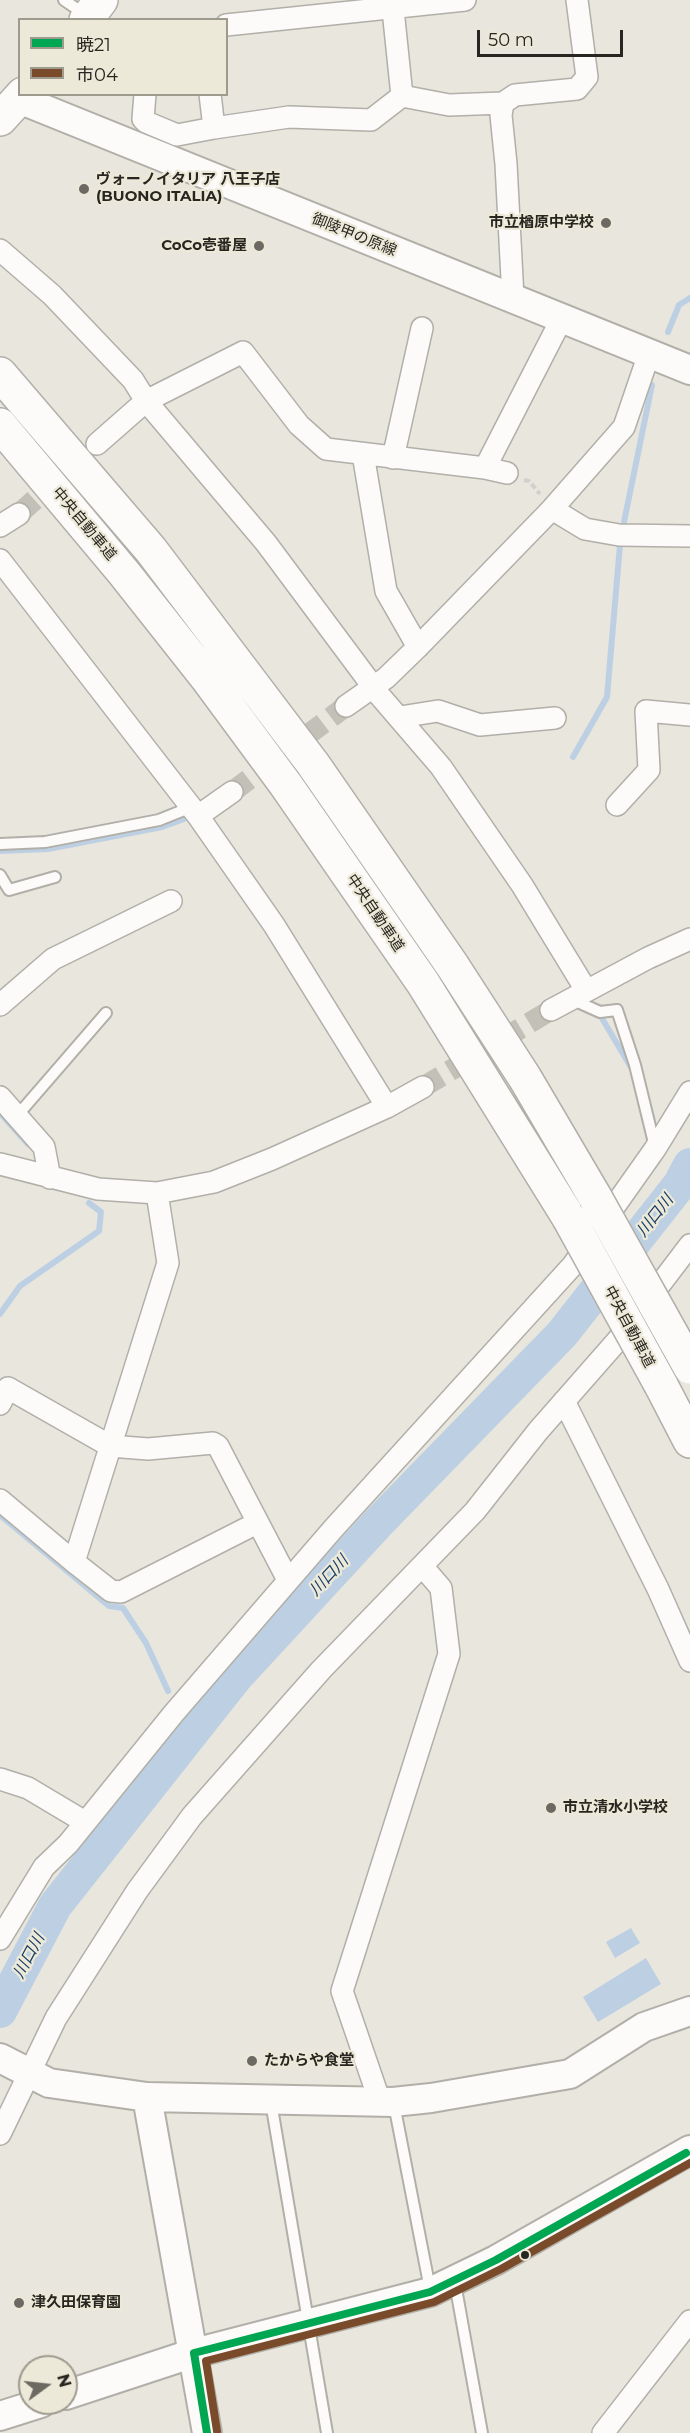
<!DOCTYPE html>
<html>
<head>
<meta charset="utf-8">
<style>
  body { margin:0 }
  #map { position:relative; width:690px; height:2433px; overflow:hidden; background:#e8e6dd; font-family:Montserrat,"Noto Sans JP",sans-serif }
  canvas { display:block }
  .legend { position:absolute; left:18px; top:18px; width:210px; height:78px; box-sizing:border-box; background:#ede9d8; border:2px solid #9e9b8e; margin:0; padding:8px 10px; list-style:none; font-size:18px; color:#282620 }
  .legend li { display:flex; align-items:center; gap:12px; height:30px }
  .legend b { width:30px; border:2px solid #9e9b8e }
  .north { position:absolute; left:18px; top:2355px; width:60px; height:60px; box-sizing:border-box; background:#ede9d8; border:2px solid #9e9b8e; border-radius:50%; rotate:75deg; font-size:16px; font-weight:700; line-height:24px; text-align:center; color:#282620 }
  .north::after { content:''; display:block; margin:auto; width:21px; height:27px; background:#6b6962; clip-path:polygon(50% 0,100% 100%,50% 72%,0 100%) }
  .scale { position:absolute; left:477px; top:30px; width:146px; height:27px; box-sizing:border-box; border:3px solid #282620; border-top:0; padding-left:8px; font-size:18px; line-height:21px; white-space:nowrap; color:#282620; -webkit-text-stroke:4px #ede9d8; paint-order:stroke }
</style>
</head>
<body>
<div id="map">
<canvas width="690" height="2433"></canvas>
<ul class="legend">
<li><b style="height:8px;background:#00a651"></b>暁21</li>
<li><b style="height:8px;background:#7a4b2a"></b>市04</li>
</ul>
<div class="north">N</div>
<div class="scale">50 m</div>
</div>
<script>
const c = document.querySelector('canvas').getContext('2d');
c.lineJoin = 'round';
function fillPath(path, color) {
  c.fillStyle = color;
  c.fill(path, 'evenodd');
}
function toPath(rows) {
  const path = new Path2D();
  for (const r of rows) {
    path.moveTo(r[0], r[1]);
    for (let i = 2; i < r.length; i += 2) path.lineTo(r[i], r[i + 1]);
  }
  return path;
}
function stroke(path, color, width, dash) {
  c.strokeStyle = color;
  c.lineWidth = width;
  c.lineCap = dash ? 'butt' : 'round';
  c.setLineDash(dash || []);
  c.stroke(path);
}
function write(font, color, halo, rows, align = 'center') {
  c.font = font + ' Montserrat,"Noto Sans JP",sans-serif';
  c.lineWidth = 4.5;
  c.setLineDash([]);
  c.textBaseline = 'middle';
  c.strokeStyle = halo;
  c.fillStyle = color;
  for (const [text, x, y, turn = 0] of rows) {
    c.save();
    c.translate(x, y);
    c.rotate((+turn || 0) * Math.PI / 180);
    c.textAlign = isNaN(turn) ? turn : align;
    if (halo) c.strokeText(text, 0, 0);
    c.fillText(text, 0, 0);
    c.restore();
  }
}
fillPath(toPath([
  [631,1928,640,1943,615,1958,606,1942],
  [646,1958,661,1984,598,2022,583,1997]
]), '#bdd0e3');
stroke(toPath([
  [668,332,679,305,690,298],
  [624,522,652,385],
  [573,757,607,697,620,545],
  [0,851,48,849,162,827,184,819],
  [600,1015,632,1069],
  [0,1113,28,1144],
  [0,1314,20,1286,99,1231,101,1212,89,1203],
  [0,1515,109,1606,123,1608,146,1643,168,1691]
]), '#bdd0e3', 6);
stroke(toPath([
  [0,2011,55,1906,236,1677,378,1523,562,1334,680,1184,690,1165]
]), '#bdd0e3', 34);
stroke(toPath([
  [19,514,85,454],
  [232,792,346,706],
  [423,1087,551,1010]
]), '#c2c0b7', 21, [21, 10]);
const lane = toPath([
  [64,0,86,15],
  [0,844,45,842,159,820,189,808],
  [0,875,9,890,55,877],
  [571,999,600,1012,617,1010,635,1065,655,1147],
  [16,1117,106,1013],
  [271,2102,327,2433],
  [394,2104,430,2289],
  [455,2283,482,2433]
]);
const street = toPath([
  [392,0,402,96,449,105,503,103],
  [226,25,465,0],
  [145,94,143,119,146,122,177,135,214,128],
  [210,94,214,128,289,117,371,120,402,96],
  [0,250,52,295,133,380,146,401,266,543,380,696,441,767,522,885,586,990],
  [513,298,506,164,501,115,503,103,515,95,577,89,587,77,577,0],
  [97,444,146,401,243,352,299,425,326,449,485,468],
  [363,454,386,591,418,647],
  [393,458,422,328],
  [507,473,485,468,561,320],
  [552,509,585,529,619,535,690,536],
  [0,526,19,514],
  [0,560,198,816,274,925,387,1107],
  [346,706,386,678,418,647,552,509,624,427,649,354],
  [400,717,438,711,480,725,555,718],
  [617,805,649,770,646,711,690,715],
  [198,816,232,792],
  [0,1005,53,959,171,901],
  [551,1010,648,958,690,939],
  [0,1097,44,1147,50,1178],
  [0,1164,98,1189,157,1193,214,1182,272,1159,387,1107,423,1087],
  [157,1193,168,1263,74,1562,111,1591,121,1592,257,1523],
  [564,1401,658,1589,690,1661],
  [0,1404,8,1388,110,1446,148,1449,213,1443,218,1446,288,1580],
  [0,1500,74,1562],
  [0,1779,28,1788,85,1822],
  [0,1939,44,1867,68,1844,174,1713,333,1529,573,1265,655,1149,690,1092],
  [380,2102,342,1991,449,1654,441,1588,422,1566],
  [0,2134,56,2018,137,1891,192,1816,321,1670,475,1511,538,1431,617,1341,690,1245],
  [603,2433,690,2321]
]);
const secondary = toPath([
  [19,99,690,370],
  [0,2058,49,2083,147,2097,393,2102,431,2098,570,2074,644,2027,690,2011],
  [147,2097,207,2433],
  [66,2395,194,2353,430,2292,496,2260,690,2150],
  [0,2416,41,2403]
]);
const primary = toPath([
  [86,20,101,0],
  [0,119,23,94]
]);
const highway = toPath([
  [0,374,151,550,313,764,452,965,525,1078,595,1197],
  [0,425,124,573,207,678,286,785,423,983,569,1218],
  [661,1385,690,1441]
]);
stroke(lane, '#b1afa8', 14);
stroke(street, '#b1afa8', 24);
stroke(secondary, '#b1afa8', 32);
stroke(primary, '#b1afa8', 36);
stroke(highway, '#b1afa8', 36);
stroke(toPath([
  [524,480,529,481,540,494]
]), '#d0d0cd', 4, [6, 3]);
stroke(lane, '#fcfbfa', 10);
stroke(street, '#fcfbfa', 21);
stroke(secondary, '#fcfbfa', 28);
stroke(primary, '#fcfbfa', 33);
stroke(highway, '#fcfbfa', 33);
const highwayBridge = toPath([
  [595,1197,690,1367],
  [569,1218,661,1385]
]);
stroke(highwayBridge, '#b1afa8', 36, []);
stroke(highwayBridge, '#fcfbfa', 33);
stroke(toPath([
  [207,2433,194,2353,430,2292,496,2260,686,2153]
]), '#00a651', 8);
stroke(toPath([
  [217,2431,206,2361,434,2302,501,2269,690,2163]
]), '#7a4b2a', 8);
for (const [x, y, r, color] of [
  [84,189,6,"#6b6962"],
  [606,223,6,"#6b6962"],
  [259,246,6,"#6b6962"],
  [551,1808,6,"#6b6962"],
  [252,2061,6,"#6b6962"],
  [525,2255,5,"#282620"],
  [19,2303,6,"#6b6962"]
]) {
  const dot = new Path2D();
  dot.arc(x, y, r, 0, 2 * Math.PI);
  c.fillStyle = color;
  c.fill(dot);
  stroke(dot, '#ede9d8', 2);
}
write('bold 15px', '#282620', '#ede9d8', [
  ["ヴォーノイタリア 八王子店",96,180],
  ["(BUONO ITALIA)",96,197],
  ["市立楢原中学校",594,223,"right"],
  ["CoCo壱番屋",247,246,"right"],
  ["市立清水小学校",563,1808],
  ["たからや食堂",264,2061],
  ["津久田保育園",31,2303]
], 'left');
write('15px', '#282620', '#ede9d8', [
  ["御陵甲の原線",354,235,22],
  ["中央自動車道",84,524,50],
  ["中央自動車道",375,913,56],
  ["中央自動車道",629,1327,62]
]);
write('italic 16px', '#173e67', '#ede9d8', [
  ["川口川",655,1216,-52],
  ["川口川",329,1576,-47],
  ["川口川",29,1956,-62]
]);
</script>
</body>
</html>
